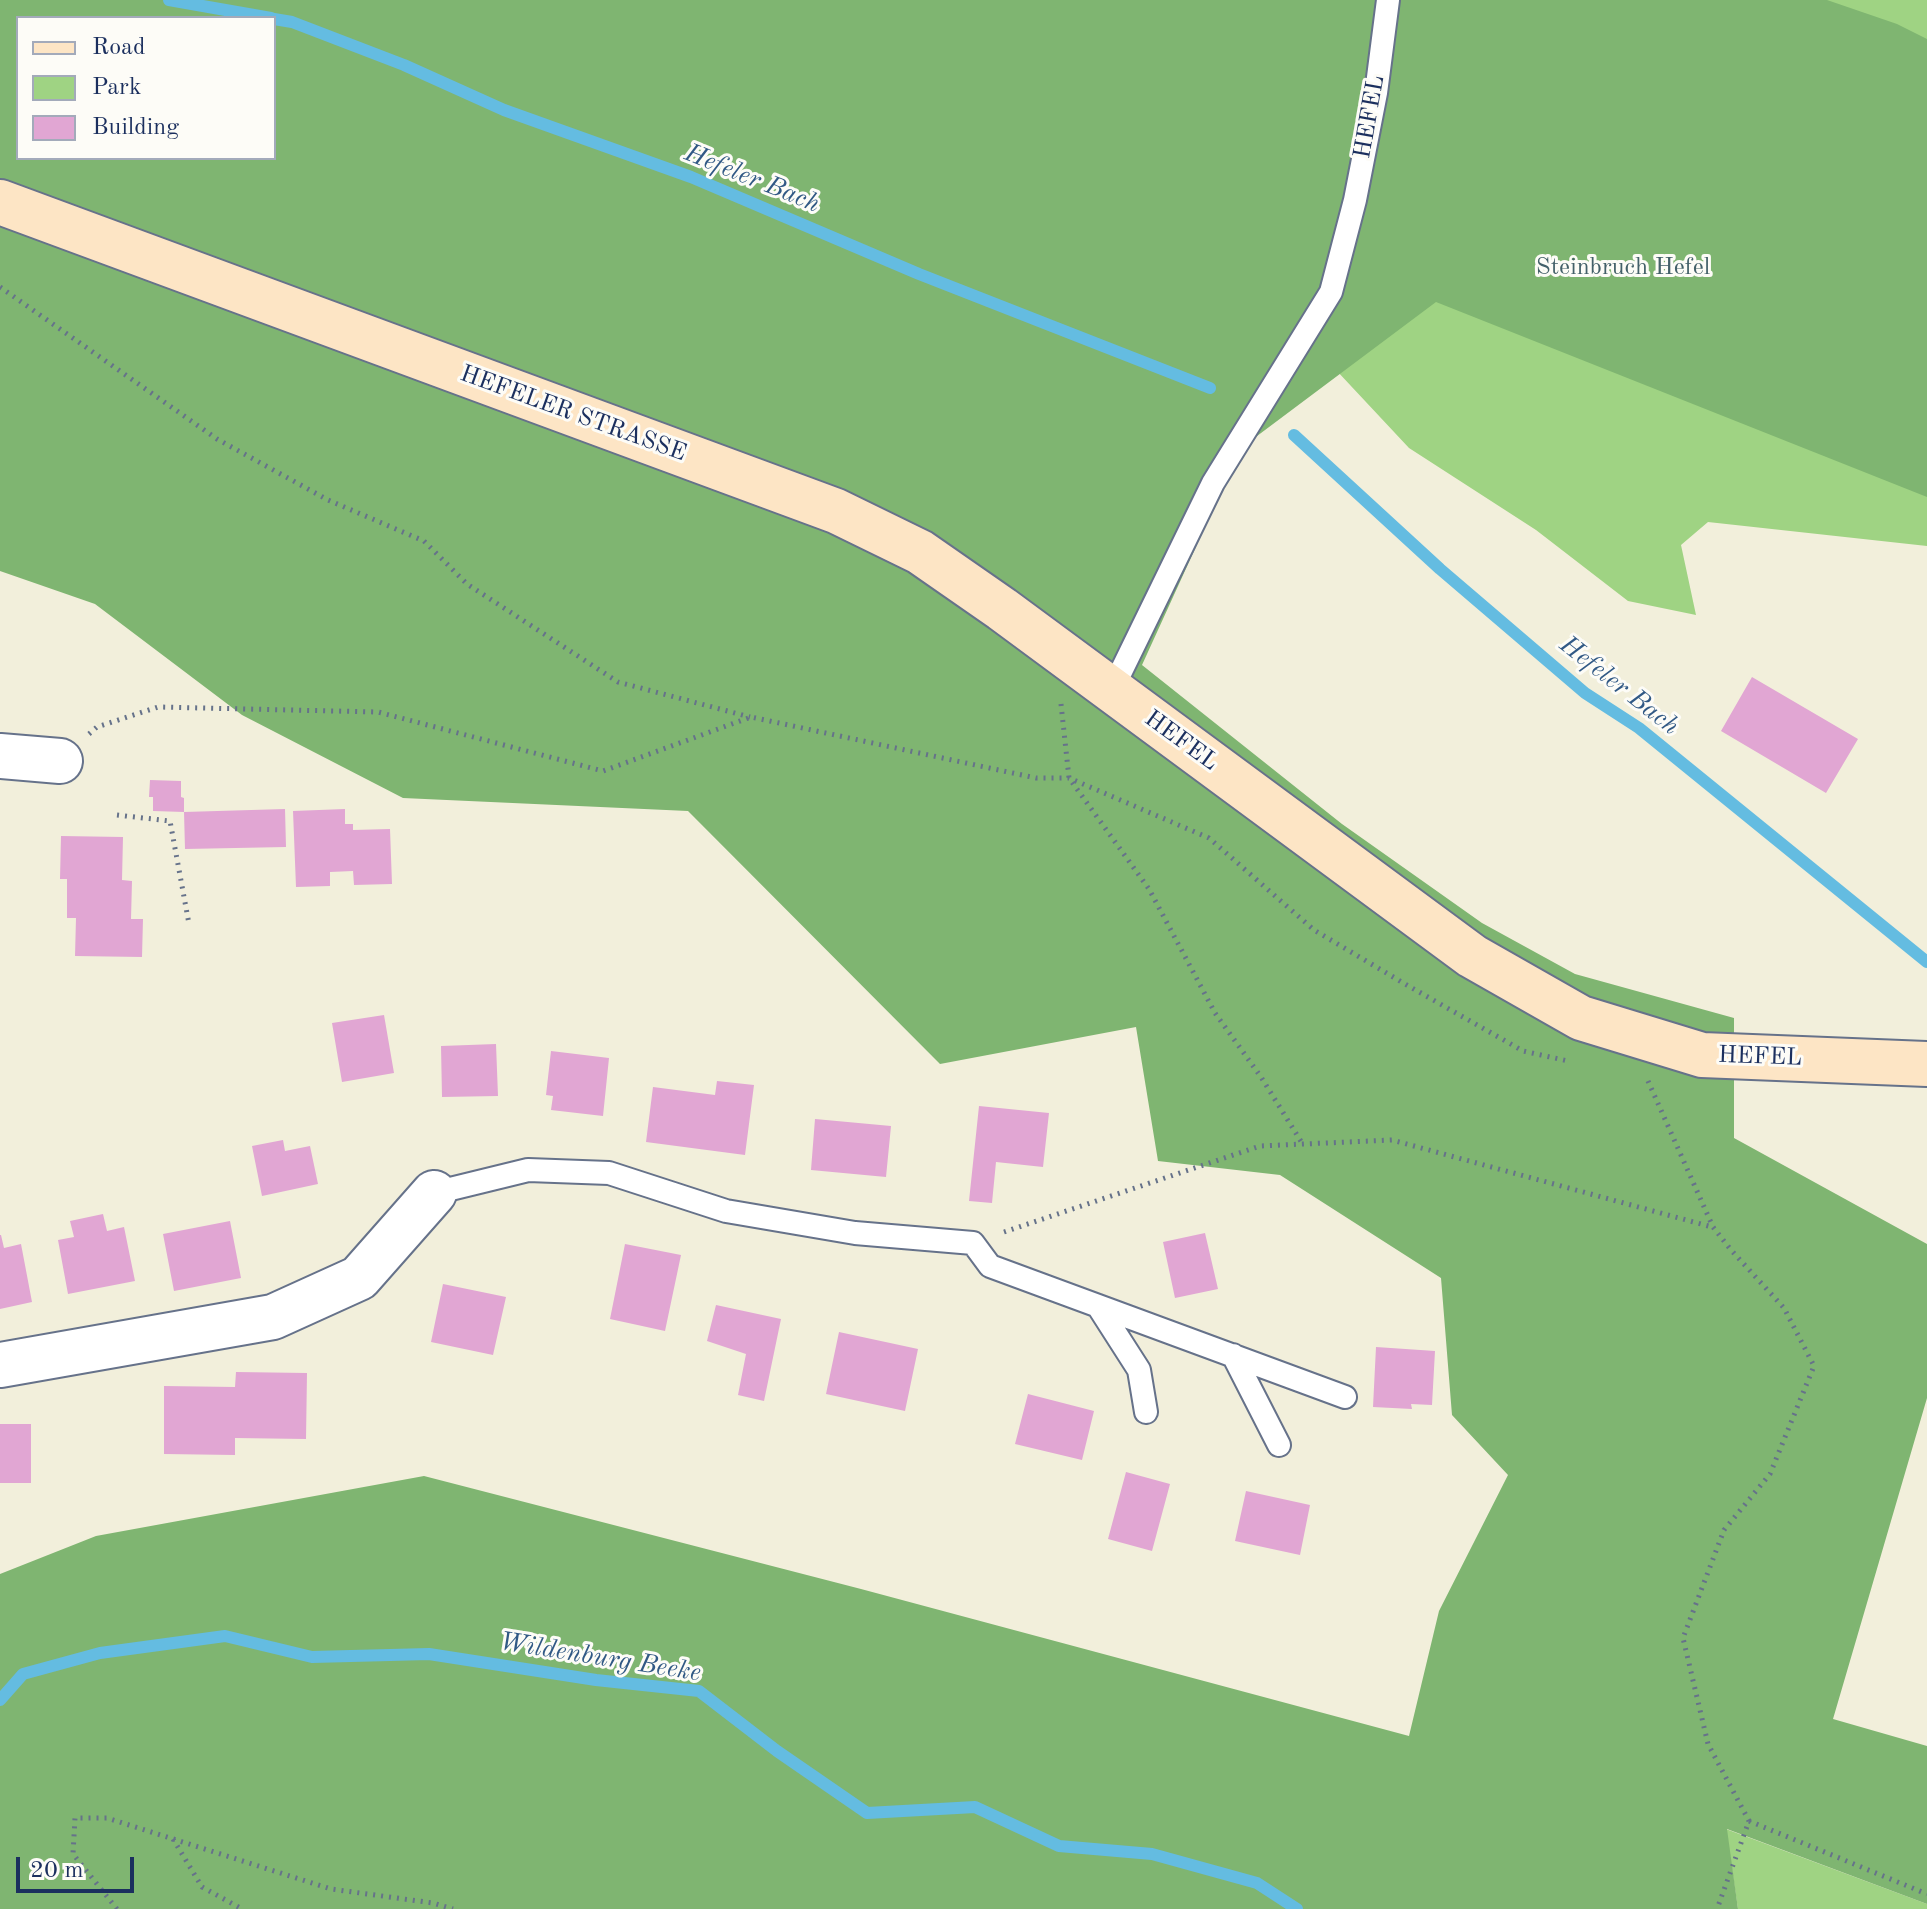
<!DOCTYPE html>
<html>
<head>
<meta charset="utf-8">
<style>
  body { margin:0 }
  #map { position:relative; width:1927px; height:1909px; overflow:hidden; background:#f2efdb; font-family:"Old Standard TT",serif }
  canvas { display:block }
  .legend { position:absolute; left:16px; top:16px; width:260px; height:144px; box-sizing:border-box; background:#fdfcf7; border:2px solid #a3aaba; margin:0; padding:10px 14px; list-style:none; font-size:24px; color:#1b2f5e }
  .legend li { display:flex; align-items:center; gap:16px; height:40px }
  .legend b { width:40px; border:2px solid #a3aaba }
  .scale { position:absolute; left:16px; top:1857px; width:118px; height:36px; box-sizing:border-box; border:4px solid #1b2f5e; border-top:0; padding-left:10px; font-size:24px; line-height:28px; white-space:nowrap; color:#1b2f5e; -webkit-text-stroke:6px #fdfcf7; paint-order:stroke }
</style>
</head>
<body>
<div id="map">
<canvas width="1927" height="1909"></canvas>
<ul class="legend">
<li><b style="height:10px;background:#fde5c5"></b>Road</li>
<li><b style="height:22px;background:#9fd383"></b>Park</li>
<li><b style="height:22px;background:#e1a6d3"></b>Building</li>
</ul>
<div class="scale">20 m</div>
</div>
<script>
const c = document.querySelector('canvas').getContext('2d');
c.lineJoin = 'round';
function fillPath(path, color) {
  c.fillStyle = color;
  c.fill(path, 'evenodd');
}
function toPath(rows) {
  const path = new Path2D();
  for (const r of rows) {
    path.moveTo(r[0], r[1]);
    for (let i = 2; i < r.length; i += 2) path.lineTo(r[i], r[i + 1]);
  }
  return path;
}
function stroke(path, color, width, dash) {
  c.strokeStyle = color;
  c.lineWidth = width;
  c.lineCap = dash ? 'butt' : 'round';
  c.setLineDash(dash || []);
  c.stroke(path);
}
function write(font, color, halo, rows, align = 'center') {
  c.font = font + ' "Old Standard TT",serif';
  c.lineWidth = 6;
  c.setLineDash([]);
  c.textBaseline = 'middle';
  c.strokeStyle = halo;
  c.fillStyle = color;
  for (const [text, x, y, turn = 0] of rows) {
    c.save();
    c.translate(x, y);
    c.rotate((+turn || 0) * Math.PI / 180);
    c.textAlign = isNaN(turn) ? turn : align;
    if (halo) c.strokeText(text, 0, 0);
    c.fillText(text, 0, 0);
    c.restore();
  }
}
fillPath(toPath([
  [1401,0,1927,0,1927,546,1708,522,1681,545,1696,615,1628,601,1536,530,1409,448,1322,355],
  [1726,1829,1927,1904,1927,1909,1738,1909]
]), '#9fd383');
fillPath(toPath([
  [0,0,1827,0,1897,24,1927,39,1927,497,1436,302,1241,448,1142,665,1342,824,1482,923,1575,974,1734,1018,1734,1138,1927,1244,1927,1398,1833,1719,1927,1746,1927,1904,1727,1829,1738,1909,0,1909,0,1574,96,1536,424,1476,861,1589,1409,1736,1439,1611,1508,1475,1452,1415,1441,1278,1280,1175,1158,1161,1136,1027,940,1064,688,811,403,798,242,715,95,604,0,571],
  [18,18,274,18,274,158,18,158]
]), '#7fb571');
stroke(toPath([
  [169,0,271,18],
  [274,19,292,22,404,65,504,110,691,177,919,274,1210,388],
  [1294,435,1440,569,1585,693,1639,728,1927,962],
  [0,1700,23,1674,100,1653,225,1636,312,1657,429,1654,596,1680,699,1691,777,1751,867,1813,975,1807,1059,1846,1152,1854,1257,1883,1297,1909]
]), '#64bce1', 12);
fillPath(toPath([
  [1752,677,1858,739,1826,793,1721,731],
  [150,780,181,781,181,797,184,798,184,812,153,811,153,797,149,797],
  [285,809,286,847,185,849,184,812],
  [345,809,345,824,353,824,353,830,390,829,392,884,354,885,353,871,330,872,330,886,296,887,293,811],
  [61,836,123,837,122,880,132,881,131,919,143,919,142,957,75,956,76,918,67,918,67,879,60,879],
  [384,1015,394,1073,342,1082,332,1023],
  [496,1044,498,1096,442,1097,441,1046],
  [551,1051,609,1058,603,1116,551,1110,553,1096,546,1095],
  [717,1081,754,1085,745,1155,646,1142,653,1087,715,1095],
  [979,1106,1049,1113,1043,1167,996,1162,992,1203,969,1201],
  [815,1119,891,1126,886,1177,811,1170],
  [283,1140,285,1151,310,1146,318,1184,262,1196,252,1146],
  [103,1214,107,1231,124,1227,135,1281,68,1294,58,1240,74,1237,70,1221],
  [230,1221,241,1278,174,1291,163,1234],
  [1205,1233,1218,1289,1175,1298,1163,1242],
  [0,1235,1,1235,4,1248,21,1244,32,1302,0,1309],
  [625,1244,681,1255,665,1331,610,1319],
  [443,1284,506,1297,493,1355,431,1342],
  [716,1305,781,1319,764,1401,738,1395,746,1354,707,1341],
  [839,1332,918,1349,905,1411,826,1394],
  [1376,1347,1435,1351,1432,1405,1411,1404,1412,1409,1373,1407],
  [236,1372,307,1373,306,1439,235,1438,235,1455,164,1454,164,1386,235,1387],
  [1028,1394,1094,1411,1082,1460,1015,1444],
  [0,1424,31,1424,31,1483,0,1483],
  [1126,1472,1170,1484,1152,1551,1108,1539],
  [1246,1491,1310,1505,1300,1555,1235,1541]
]), '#e1a6d3');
const lane = toPath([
  [1112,690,1213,483,1331,292,1355,200,1376,93,1388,0],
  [434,1193,528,1170,609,1173,726,1211,855,1233,973,1243,990,1266,1345,1397],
  [1098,1306,1139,1370,1146,1412],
  [1233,1355,1279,1445]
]);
const street = toPath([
  [0,756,60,761],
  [0,1365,273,1317,359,1278,434,1193]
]);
const secondary = toPath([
  [0,202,836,511,920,552,1002,609,1472,956,1581,1018,1702,1055,1927,1064]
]);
stroke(lane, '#66728a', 26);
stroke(street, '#66728a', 48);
stroke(secondary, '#66728a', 48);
stroke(toPath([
  [0,287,217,439,328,500,424,541,467,584,618,682,750,717],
  [1061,704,1069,778,1149,889,1215,1013,1261,1077,1302,1143],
  [89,734,97,727,158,707,378,712,603,771,751,717,1036,778,1069,778,1209,838,1314,930,1405,984,1523,1051,1568,1061],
  [117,815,170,821,189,924],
  [1648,1081,1713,1227,1731,1250,1784,1308,1814,1366,1770,1474,1724,1530,1683,1638,1708,1744,1749,1821,1717,1909],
  [1004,1232,1260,1146,1392,1140,1712,1227],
  [1749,1821,1927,1894],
  [173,1839,202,1887,242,1909],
  [117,1909,73,1854,75,1818,107,1818,331,1889,433,1903,453,1909]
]), '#66728a', 5, [2, 6]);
stroke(lane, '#fff', 22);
stroke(street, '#fff', 44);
stroke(secondary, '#fde5c5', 44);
write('24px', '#1b2f5e', '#fdfcf7', [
  ["HEFEL",1370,117,-80],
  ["HEFELER STRASSE",573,414,20],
  ["HEFEL",1181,741,36],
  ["HEFEL",1760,1057,2]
]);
write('24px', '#436069', '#fdfcf7', [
  ["Steinbruch Hefel",1623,268]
]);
write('italic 26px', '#315985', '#fdfcf7', [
  ["Hefeler Bach",752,179,22],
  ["Hefeler Bach",1619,686,38],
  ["Wildenburg Beeke",600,1658,9]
]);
</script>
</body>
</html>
